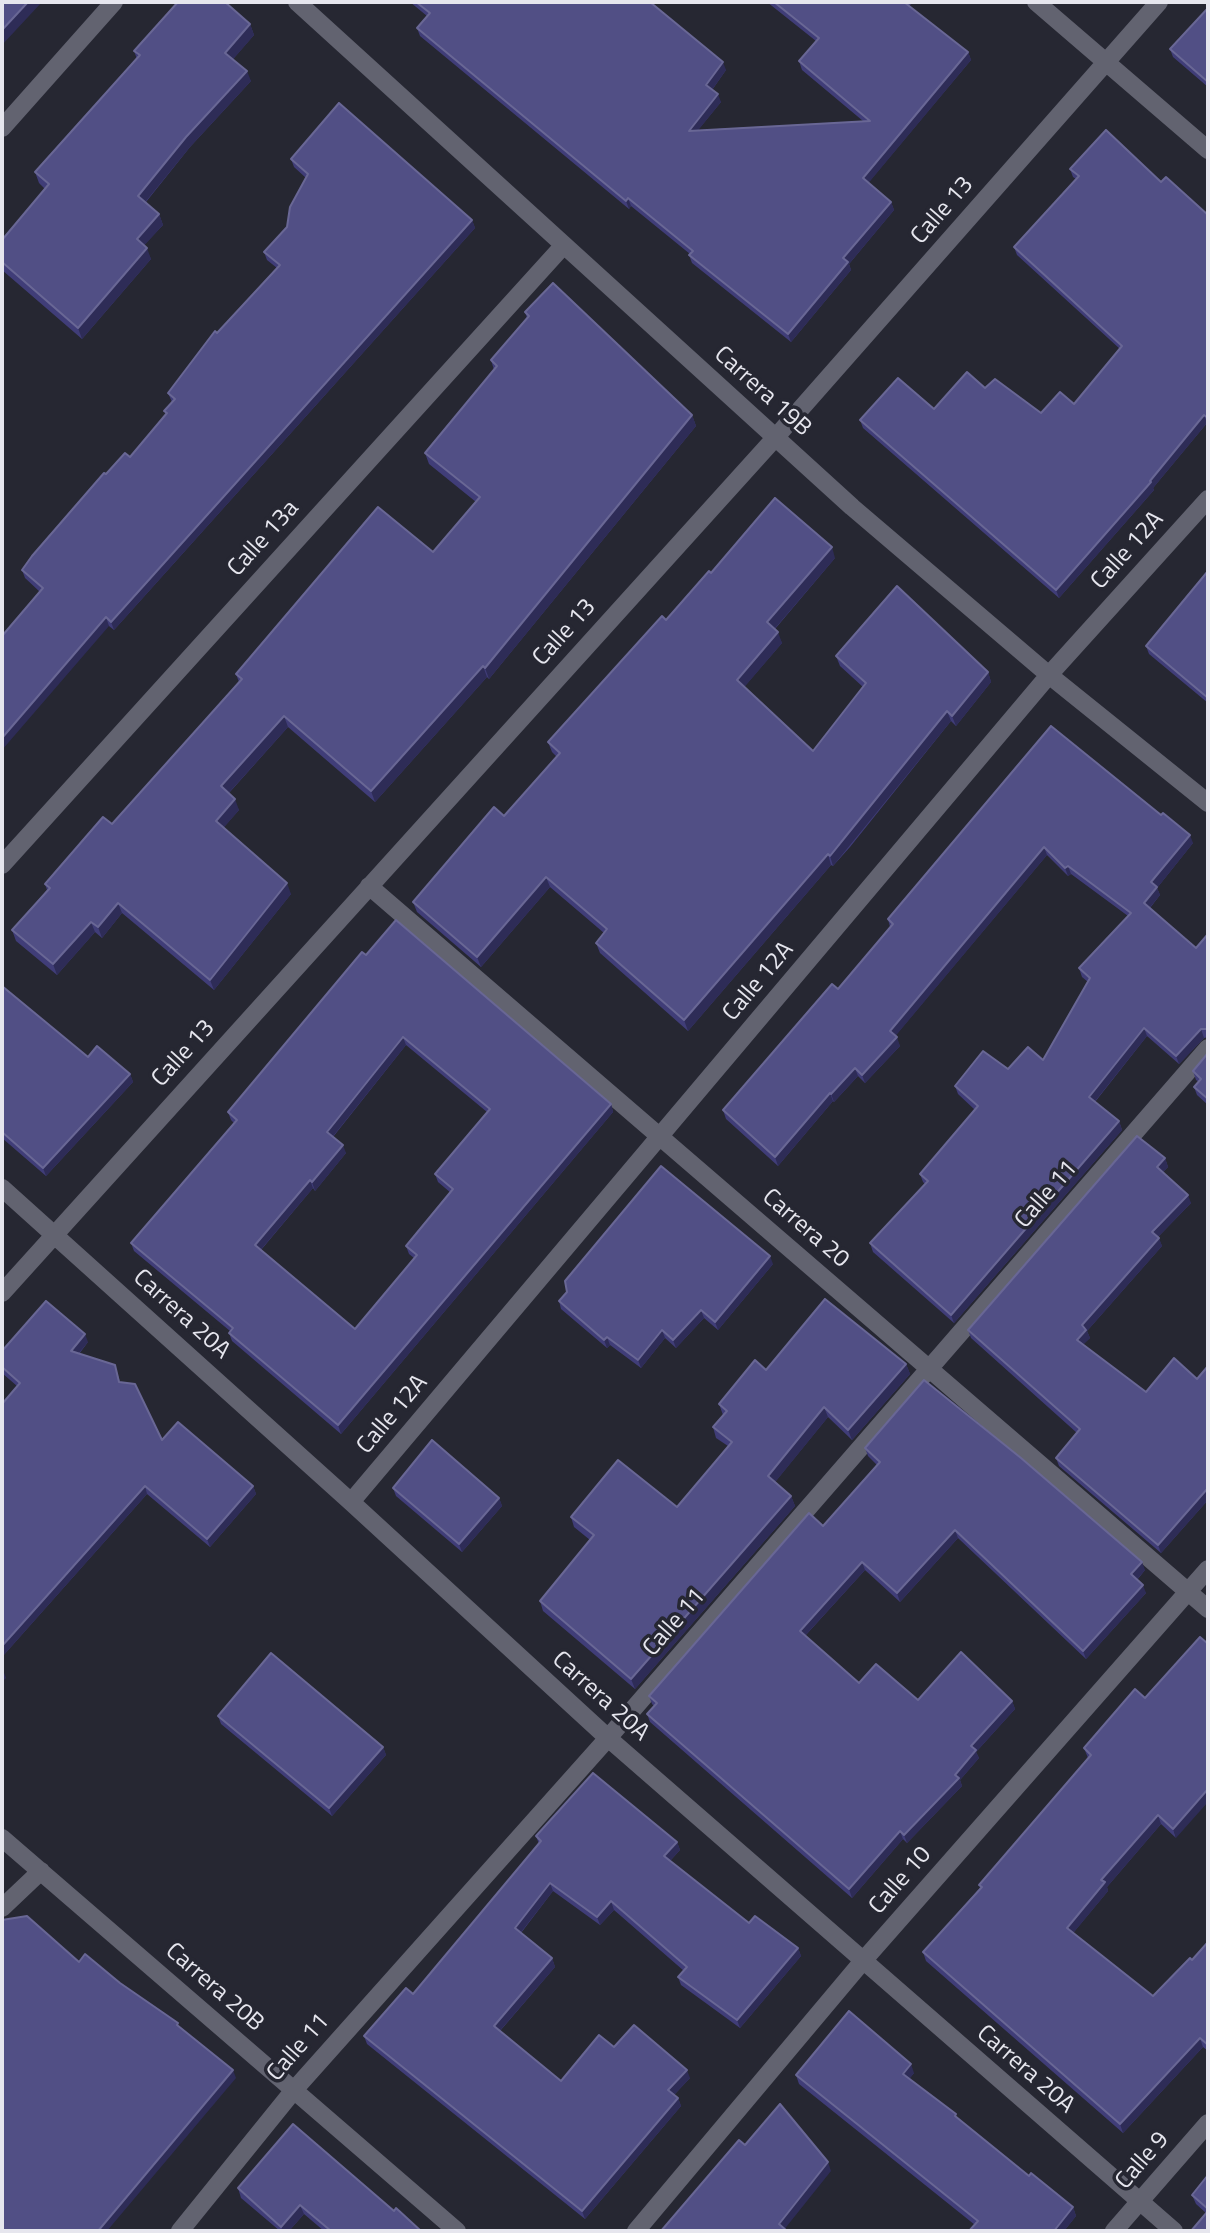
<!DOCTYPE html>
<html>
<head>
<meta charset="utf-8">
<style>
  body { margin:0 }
  #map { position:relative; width:1210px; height:2233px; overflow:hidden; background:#262732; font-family:"Titillium Web",sans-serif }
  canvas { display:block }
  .frame { position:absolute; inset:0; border:4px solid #e6e6ee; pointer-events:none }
</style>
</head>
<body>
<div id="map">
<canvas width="1210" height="2233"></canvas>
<div class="frame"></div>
</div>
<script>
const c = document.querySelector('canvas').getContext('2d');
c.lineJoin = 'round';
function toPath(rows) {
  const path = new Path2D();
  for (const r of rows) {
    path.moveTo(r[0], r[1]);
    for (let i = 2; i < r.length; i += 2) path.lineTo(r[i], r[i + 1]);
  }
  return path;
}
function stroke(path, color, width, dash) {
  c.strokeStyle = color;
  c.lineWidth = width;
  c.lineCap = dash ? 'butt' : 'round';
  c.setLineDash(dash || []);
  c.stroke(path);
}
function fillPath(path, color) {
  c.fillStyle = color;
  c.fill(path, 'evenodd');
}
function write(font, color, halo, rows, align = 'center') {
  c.font = font + ' "Titillium Web",sans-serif';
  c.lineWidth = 7;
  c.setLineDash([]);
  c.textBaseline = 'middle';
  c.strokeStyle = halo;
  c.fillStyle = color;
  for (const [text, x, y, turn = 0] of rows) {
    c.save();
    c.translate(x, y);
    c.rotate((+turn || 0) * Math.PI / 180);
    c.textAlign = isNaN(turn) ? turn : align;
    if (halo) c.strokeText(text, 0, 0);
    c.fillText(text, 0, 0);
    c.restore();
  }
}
stroke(toPath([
  [297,2,852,507,1049,675,1208,803],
  [1036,2,1208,150],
  [2,128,114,2],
  [2,865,563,246],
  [369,886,1208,1609],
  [2,1188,351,1502,608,1738,1174,2231],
  [2,1293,775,438,1159,2],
  [351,1502,1049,675,1208,499],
  [2,1838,457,2231],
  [2,1908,41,1871],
  [180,2231,294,2090,608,1738,1208,1048],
  [636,2231,862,1962,1208,1569],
  [1114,2231,1208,2123]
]), '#626370', 18);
fillPath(toPath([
  [410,2,650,2,726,70,712,90,721,102,698,130,863,121,802,70,799,61,816,41,767,2,913,2,909,6,968,52,971,60,868,183,891,202,894,210,849,264,851,270,791,342,692,263,689,255,690,254,631,206,629,209,420,36,417,28,427,16],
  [1208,8,1208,87,1173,57,1170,49],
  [250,24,254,35,233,59,251,81,190,147,146,202,159,214,163,225,144,245,151,259,82,339,2,270,2,240,45,189,39,183,35,172,137,59,134,51],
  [291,159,472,220,475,228,114,630,109,626,40,592,25,578,22,570,106,474,130,457,166,415,164,411,172,402,168,393,217,333,277,268,267,260,264,252,287,227,306,178,294,167],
  [1070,169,1161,182,1208,215,1208,424,1207,423,1153,488,1154,490,1059,598,863,428,860,420,934,409,985,388,1041,413,1074,404,1120,349,1017,255,1014,247,1076,179,1073,177],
  [525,312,692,415,696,426,489,679,487,677,375,802,288,727,229,793,239,810,223,828,291,894,214,990,122,913,102,938,95,932,57,975,16,941,12,930,47,890,45,884,112,824,239,682,236,674,433,552,476,502,429,464,425,453,494,370,491,360,527,318],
  [835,558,775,629,782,643,744,687,813,751,863,687,840,666,836,656,988,672,991,682,956,726,951,721,850,847,833,866,831,865,688,1031,600,953,596,943,604,933,550,887,481,967,417,912,413,902,504,816,557,757,552,752,548,742,711,573],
  [1208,571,1208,703,1149,654,1146,646],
  [1051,726,1193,843,1157,888,1160,895,1150,908,1196,948,1208,934,1208,1037,1204,1038,1179,1064,1147,1036,1095,1102,1119,1121,1122,1130,954,1323,873,1252,870,1243,925,1184,923,1182,920,1174,975,1110,958,1094,955,1086,1008,1069,1043,1060,1088,982,1082,977,1079,968,1128,916,1071,874,1068,876,1047,855,895,1036,900,1046,865,1083,858,1076,834,1102,833,1101,778,1166,726,1119,723,1110,838,989,890,927,888,919],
  [362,952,611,1104,613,1112,341,1434,232,1341,229,1333,230,1331,134,1251,131,1243,234,1123,231,1120,228,1112],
  [406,1045,487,1112,435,1174,438,1182,451,1193,406,1246,409,1254,414,1258,355,1329,261,1250,313,1188,315,1191,346,1153,333,1137],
  [2,986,88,1057,130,1074,133,1082,46,1176,2,1138],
  [1208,1053,1208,1105,1197,1095,1194,1087,1199,1082,1196,1080,1193,1071],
  [1165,1158,1168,1167,1163,1172,1191,1203,1158,1237,1162,1246,1087,1331,1090,1338,1083,1344,1146,1392,1197,1379,1208,1366,1208,1500,1161,1553,1059,1466,1056,1458,1077,1433,971,1338,968,1330],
  [773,1264,718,1330,704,1318,676,1348,665,1338,641,1368,610,1345,607,1348,561,1309,559,1301],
  [88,1342,79,1354,115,1365,120,1382,162,1440,253,1486,256,1494,210,1547,147,1494,2,1657,2,1404,17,1386,2,1373,2,1351],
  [906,1364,910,1374,852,1440,828,1417,775,1482,791,1496,795,1506,635,1689,543,1611,540,1601,590,1540,574,1527,571,1517,677,1507,728,1446,716,1438,713,1427,723,1415,719,1404,766,1370],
  [865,1448,1145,1570,1137,1580,1146,1593,1086,1659,958,1538,900,1602,865,1570,805,1636,859,1683,918,1700,1012,1701,1015,1709,976,1752,979,1758,960,1780,962,1786,907,1843,903,1839,852,1898,650,1722,647,1714,654,1706,652,1704,649,1696,823,1526,877,1465,868,1456],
  [393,1488,499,1498,502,1506,462,1552,396,1496],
  [1135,1689,1176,1838,1161,1824,1107,1887,1108,1891,1073,1933,1153,1996,1192,1960,1208,1942,1208,2051,1203,2047,1123,2133,926,1961,923,1952,980,1888,979,1885,1088,1758,1084,1748],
  [218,1716,383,1747,386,1755,332,1816,221,1724],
  [536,1836,677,1842,680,1850,670,1861,749,1923,798,1948,801,1956,740,2028,681,1985,678,1977,684,1971,614,1910,600,1925,553,1891,521,1933,552,1958,555,1967,500,2031,561,2081,614,2047,690,2078,674,2095,678,2098,681,2106,585,2219,367,2044,364,2036,413,1994,539,1844],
  [914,2073,909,2079,1029,2176,1073,2207,1076,2216,1064,2231,969,2231,975,2225,799,2084,796,2075],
  [1208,2175,1208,2231,1206,2213,1196,2204,1192,2195],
  [238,2188,394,2211,421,2231,324,2231,304,2214,289,2231,280,2231,241,2198]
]), '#403d78');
fillPath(toPath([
  [28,2,42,2,2,45,2,30],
  [250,24,254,35,229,64,225,53],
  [968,52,971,60,866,186,863,178],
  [723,62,726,70,709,94,706,85],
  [247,71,251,81,190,147,142,206,138,196,186,137],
  [718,94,721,102,691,139,689,131],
  [628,198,631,206,629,209,626,201],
  [891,202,894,210,849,264,851,270,791,342,788,334,843,258],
  [159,214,163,225,141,249,137,239],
  [472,220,475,228,114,630,111,622],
  [147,248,151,259,82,339,78,328],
  [692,415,696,426,489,679,485,668],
  [1204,415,1207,423,1153,488,1154,490,1059,598,1056,590],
  [832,547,835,558,771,633,767,622],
  [106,617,109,626,2,750,2,738],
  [778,632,782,643,741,691,737,680],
  [483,666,487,677,375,802,371,791],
  [988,672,991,682,956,726,952,716],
  [947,711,951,721,833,866,830,856],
  [284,716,288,727,225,797,221,786],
  [235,799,239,810,220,832,216,821],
  [1190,835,1193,843,1157,888,1160,895,1147,911,1144,903,1151,882],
  [1044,847,1047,855,893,1039,890,1031],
  [828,854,831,865,688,1031,684,1020],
  [1068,866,1071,874,1068,876,1065,868],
  [546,877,550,887,481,967,477,957],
  [287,883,291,894,214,990,210,980],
  [118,903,122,913,102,938,98,927],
  [91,922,95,932,57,975,53,964],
  [1144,1028,1147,1036,1092,1105,1089,1097],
  [1201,1029,1204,1038,1179,1064,1176,1056],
  [403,1037,406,1045,330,1140,327,1132],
  [897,1037,900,1046,865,1083,862,1075],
  [855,1068,858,1076,834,1102,831,1094],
  [130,1074,133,1082,46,1176,43,1168],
  [830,1093,833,1101,778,1166,775,1157],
  [611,1104,613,1112,341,1434,338,1425],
  [1119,1121,1122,1130,954,1323,951,1315],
  [343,1145,346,1153,315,1191,312,1182],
  [1165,1158,1168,1167,1160,1175,1157,1167],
  [310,1180,313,1188,258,1253,255,1245],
  [1188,1195,1191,1203,1155,1240,1152,1232],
  [1159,1238,1162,1246,1087,1331,1090,1338,1080,1348,1077,1340,1082,1325],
  [770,1256,773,1264,718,1330,715,1322],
  [701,1310,704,1318,676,1348,673,1340],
  [662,1330,665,1338,641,1368,638,1360],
  [85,1334,88,1342,74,1359,71,1351],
  [607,1337,610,1345,607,1348,604,1340],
  [906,1364,910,1374,852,1440,848,1430],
  [824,1407,828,1417,772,1486,768,1476],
  [145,1486,147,1494,2,1657,2,1646],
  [253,1486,256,1494,210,1547,207,1539],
  [1208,1488,1208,1500,1161,1553,1158,1545],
  [791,1496,795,1506,635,1689,631,1679],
  [499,1498,502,1506,462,1552,459,1544],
  [955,1530,958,1538,900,1602,897,1593],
  [862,1562,865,1570,802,1639,800,1631],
  [1142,1562,1145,1570,1134,1583,1131,1574],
  [1143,1585,1146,1593,1086,1659,1083,1651],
  [3,1670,6,1678,2,1682,2,1671],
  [1012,1701,1015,1709,976,1752,979,1758,960,1780,962,1786,907,1843,904,1835,955,1775,971,1746],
  [383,1747,386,1755,332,1816,329,1808],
  [1208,1789,1208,1802,1176,1838,1173,1829],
  [1158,1815,1161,1824,1107,1887,1108,1891,1070,1937,1067,1928,1101,1880],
  [900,1831,903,1839,852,1898,849,1889],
  [677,1842,680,1850,667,1864,664,1856],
  [550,1883,553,1891,518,1936,515,1928],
  [611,1901,614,1910,600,1925,597,1917],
  [798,1948,801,1956,740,2028,737,2020],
  [552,1958,555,1967,497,2034,494,2026],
  [1200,2038,1203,2047,1123,2133,1120,2124],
  [911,2064,914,2073,906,2083,903,2074],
  [233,2070,236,2078,107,2231,98,2231],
  [687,2070,690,2078,671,2098,668,2090],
  [678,2098,681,2106,585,2219,582,2211],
  [828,2162,831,2171,783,2231,779,2224],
  [300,2205,304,2214,289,2231,283,2231,281,2227],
  [1073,2207,1076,2216,1064,2231,1054,2231]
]), '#2e2c57');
const building = toPath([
  [2,2,28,2,2,30,2,2],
  [178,2,225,2,250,24,225,53,247,71,186,137,138,196,159,214,137,239,147,248,78,328,2,262,2,240,49,184,35,172,140,55,134,51,178,2],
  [416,2,650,2,723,62,706,85,718,94,689,131,870,121,799,61,819,38,774,2,904,2,968,52,863,178,891,202,843,258,848,262,788,334,689,255,693,251,628,198,626,201,417,28,430,13,416,2],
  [1208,8,1208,82,1170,49,1208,8],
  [339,103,472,220,111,622,106,617,2,738,2,636,43,588,22,570,32,556,104,473,106,474,125,453,130,457,167,413,164,411,175,399,168,393,215,331,217,333,280,265,264,252,287,227,290,207,308,174,291,159,339,103],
  [1106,130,1161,182,1166,177,1208,215,1208,418,1204,415,1150,481,1151,482,1056,590,860,420,898,378,934,409,967,372,985,388,995,379,1041,413,1060,392,1074,404,1122,346,1014,247,1079,176,1070,169,1106,130],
  [553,283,692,415,485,668,483,666,371,791,284,716,221,786,235,799,216,821,287,883,210,980,118,903,98,927,91,922,53,964,12,930,50,888,45,884,103,817,112,824,242,679,236,674,378,507,433,552,480,497,425,453,497,366,491,360,529,316,525,312,553,283],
  [775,498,832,547,767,622,778,632,737,680,813,751,866,683,836,656,897,586,988,672,952,716,947,711,846,836,830,856,828,854,684,1020,596,943,607,929,546,877,477,957,413,902,494,807,504,816,560,753,548,742,662,616,666,620,709,571,711,573,775,498],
  [1208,571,1208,698,1146,646,1208,571],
  [1051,726,1161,815,1163,813,1190,835,1151,882,1157,887,1144,903,1196,948,1208,934,1208,1029,1201,1029,1176,1056,1144,1028,1089,1097,1119,1121,951,1315,870,1243,928,1181,920,1174,978,1106,955,1086,983,1051,1008,1069,1028,1047,1043,1060,1090,978,1079,968,1131,913,1068,866,1065,868,1044,847,890,1031,897,1037,862,1075,855,1068,831,1094,830,1093,775,1157,723,1110,832,984,838,989,893,924,888,919,1051,726],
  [396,920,611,1104,338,1425,229,1333,233,1328,131,1243,237,1120,228,1112,362,952,366,955,396,920],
  [403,1037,490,1109,435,1174,453,1189,406,1246,417,1255,355,1329,255,1245,310,1180,312,1182,343,1145,327,1132,403,1037],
  [2,986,88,1057,97,1046,130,1074,43,1168,2,1132,2,986],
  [1208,1053,1208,1099,1194,1087,1201,1079,1193,1071,1208,1053],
  [1137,1136,1165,1158,1157,1167,1188,1195,1152,1232,1159,1238,1082,1325,1086,1330,1077,1340,1146,1392,1174,1358,1197,1379,1208,1366,1208,1488,1158,1545,1056,1458,1080,1429,968,1330,1137,1136],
  [661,1166,770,1256,715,1322,701,1310,673,1340,662,1330,638,1360,607,1337,604,1340,559,1301,567,1292,565,1281,661,1166],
  [825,1299,906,1364,848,1430,824,1407,768,1476,791,1496,631,1679,540,1601,594,1535,571,1517,618,1460,677,1507,732,1442,713,1427,727,1411,719,1404,755,1360,766,1370,825,1299],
  [46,1301,85,1334,71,1351,115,1365,119,1382,135,1384,162,1440,178,1422,253,1486,207,1539,145,1486,2,1646,2,1404,20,1383,2,1367,2,1351,46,1301],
  [924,1380,1021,1458,1142,1562,1131,1574,1143,1585,1083,1651,955,1530,897,1593,862,1562,800,1631,859,1683,876,1664,918,1700,961,1652,1012,1701,971,1746,976,1750,955,1775,959,1778,904,1835,900,1831,849,1889,647,1714,657,1703,649,1696,809,1513,823,1526,880,1462,865,1448,924,1380],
  [432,1440,499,1498,459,1544,393,1488,432,1440],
  [1200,1637,1207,1643,1208,1642,1208,1789,1173,1829,1158,1815,1101,1880,1105,1882,1067,1928,1153,1996,1190,1958,1192,1960,1208,1942,1208,2045,1200,2038,1120,2124,923,1952,982,1887,979,1885,1091,1755,1084,1748,1135,1689,1145,1698,1200,1637],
  [271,1653,383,1747,329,1808,218,1716,271,1653],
  [593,1773,677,1842,664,1856,749,1923,755,1916,798,1948,737,2020,678,1977,687,1967,611,1901,597,1917,550,1883,515,1928,552,1958,494,2026,561,2081,599,2035,614,2047,634,2025,687,2070,668,2090,678,2098,582,2211,364,2036,406,1988,413,1994,541,1841,536,1836,593,1773],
  [27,1916,79,1962,85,1954,120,1983,178,2023,177,2025,233,2070,98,2231,2,2231,2,1920,27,1916],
  [849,2011,911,2064,903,2074,956,2114,955,2116,1029,2176,1031,2173,1073,2207,1054,2231,969,2231,978,2221,796,2075,849,2011],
  [780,2104,828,2162,779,2224,787,2231,661,2231,739,2140,745,2145,780,2104],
  [293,2124,394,2211,396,2208,421,2231,331,2231,300,2205,281,2227,238,2188,293,2124],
  [1208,2175,1208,2209,1192,2195,1208,2175],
  [1208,2211,1208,2231,1191,2231,1208,2211]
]);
fillPath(building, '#514f85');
stroke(building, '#696795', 2);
write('24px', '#e6e6ee', '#262732', [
  ["Calle 13",943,211,-49],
  ["Carrera 19B",762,392,42],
  ["Calle 13a",264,539,-48],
  ["Calle 12A",1128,551,-48],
  ["Calle 13",565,633,-48],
  ["Calle 12A",759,982,-50],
  ["Calle 13",184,1054,-48],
  ["Calle 11",1047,1195,-49],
  ["Carrera 20",805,1229,41],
  ["Carrera 20A",181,1315,42],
  ["Calle 12A",393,1415,-50],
  ["Calle 11",675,1623,-49],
  ["Carrera 20A",600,1697,42],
  ["Calle 10",901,1881,-49],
  ["Carrera 20B",214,1988,41],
  ["Calle 11",299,2048,-49],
  ["Carrera 20A",1025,2070,41],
  ["Calle 9",1143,2161,-49]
]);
</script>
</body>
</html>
